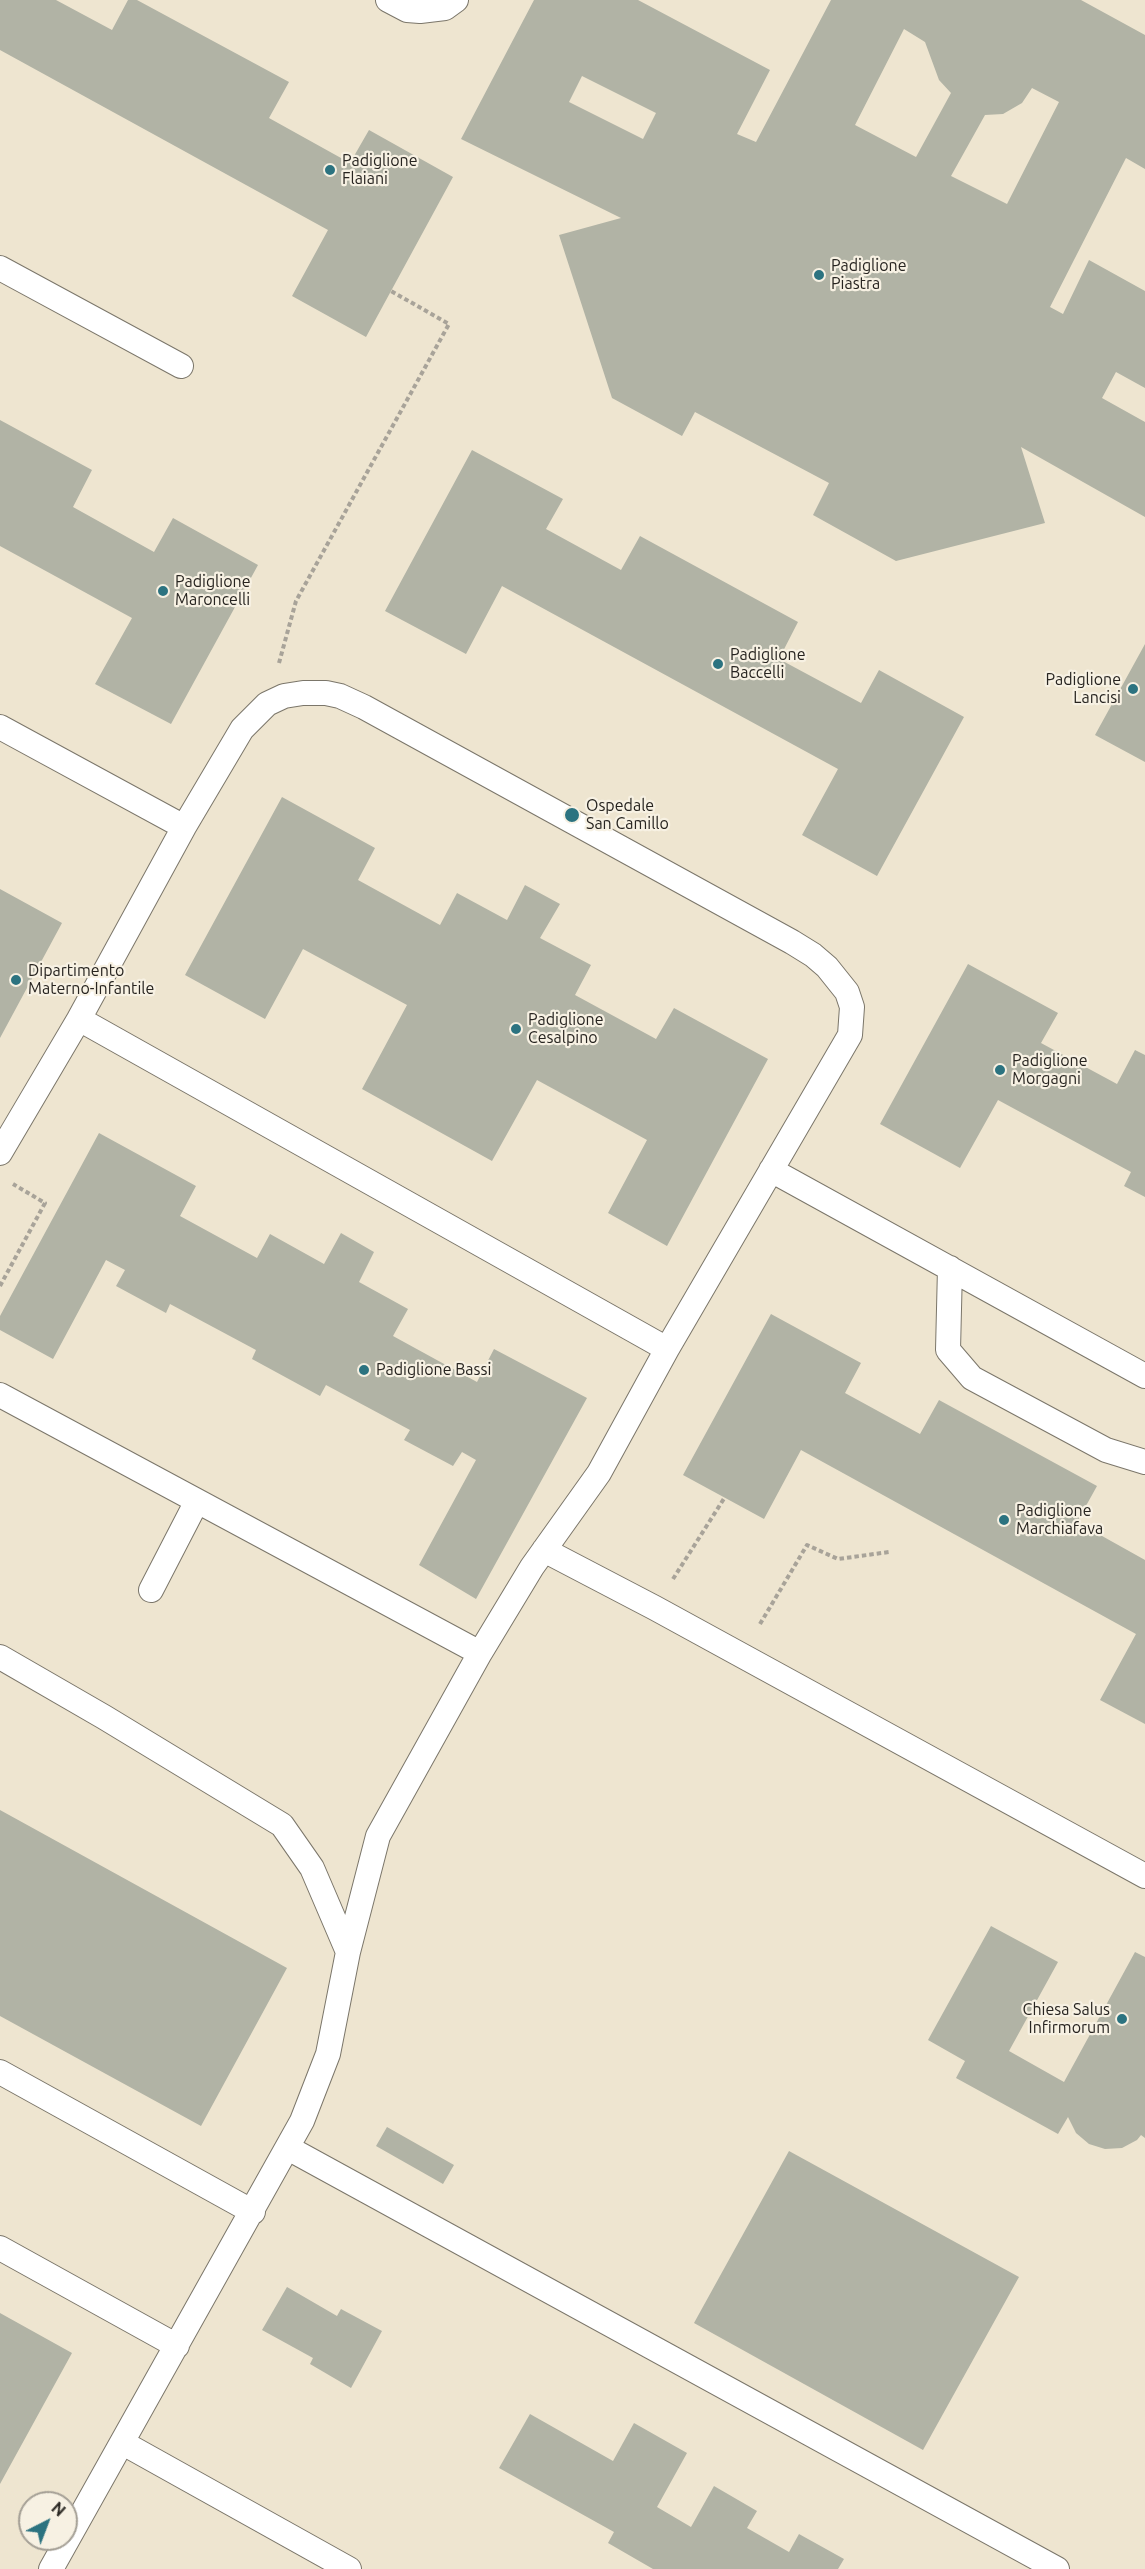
<!DOCTYPE html>
<html>
<head>
<meta charset="utf-8">
<style>
  body { margin:0 }
  #map { position:relative; width:1145px; height:2569px; overflow:hidden; background:#f7f1e3; font-family:Ubuntu,sans-serif }
  canvas { display:block }
  .north { position:absolute; left:18px; top:2491px; width:60px; height:60px; box-sizing:border-box; background:#f7f1e3; border:2px solid #a49f95; border-radius:50%; rotate:42deg; font-size:16px; font-weight:700; line-height:24px; text-align:center; color:#272420 }
  .north::after { content:''; display:block; margin:auto; width:21px; height:27px; background:#2c7380; clip-path:polygon(50% 0,100% 100%,50% 72%,0 100%) }
</style>
</head>
<body>
<div id="map">
<canvas width="1145" height="2569"></canvas>
<div class="north">N</div>
</div>
<script>
const c = document.querySelector('canvas').getContext('2d');
c.lineJoin = 'round';
function fillPath(path, color) {
  c.fillStyle = color;
  c.fill(path, 'evenodd');
}
function toPath(rows) {
  const path = new Path2D();
  for (const r of rows) {
    path.moveTo(r[0], r[1]);
    for (let i = 2; i < r.length; i += 2) path.lineTo(r[i], r[i + 1]);
  }
  return path;
}
function stroke(path, color, width, dash) {
  c.strokeStyle = color;
  c.lineWidth = width;
  c.lineCap = dash ? 'butt' : 'round';
  c.setLineDash(dash || []);
  c.stroke(path);
}
function write(font, color, halo, rows, align = 'center') {
  c.font = font + ' Ubuntu,sans-serif';
  c.lineWidth = 4.5;
  c.setLineDash([]);
  c.textBaseline = 'middle';
  c.strokeStyle = halo;
  c.fillStyle = color;
  for (const [text, x, y, turn = 0] of rows) {
    c.save();
    c.translate(x, y);
    c.rotate((+turn || 0) * Math.PI / 180);
    c.textAlign = isNaN(turn) ? turn : align;
    if (halo) c.strokeText(text, 0, 0);
    c.fillText(text, 0, 0);
    c.restore();
  }
}
fillPath(toPath([
  [0,0,1145,0,1145,2569,0,2569],
  [30,2503,66,2503,66,2539,30,2539]
]), '#eee5d0');
fillPath(toPath([
  [0,0,56,0,112,30,128,0,137,0,289,82,269,118,350,163,369,130,453,177,366,337,292,296,328,230,0,50],
  [534,0,638,0,770,70,737,134,756,142,831,0,1081,0,1145,35,1145,169,1126,158,1050,307,1063,314,1089,260,1145,291,1145,388,1116,372,1102,398,1145,422,1145,517,1021,447,1045,523,896,561,813,515,829,483,695,412,682,436,612,398,559,235,621,218,461,139],
  [904,29,925,42,939,80,951,93,916,157,855,125],
  [582,76,656,113,643,139,569,102],
  [1032,88,1059,102,1007,204,951,176,985,115,1003,114,1022,103],
  [0,420,92,470,73,507,154,552,173,518,258,565,171,724,95,684,132,618,0,546],
  [472,450,563,499,546,529,621,570,640,536,798,622,779,659,861,703,879,670,964,717,877,876,802,835,838,769,502,586,466,654,385,611],
  [1145,644,1145,762,1095,735],
  [282,797,375,848,358,880,440,925,457,893,507,920,525,885,560,904,540,938,591,965,575,995,656,1039,674,1008,768,1059,667,1246,608,1213,647,1140,537,1080,492,1161,362,1089,407,1005,303,949,265,1019,185,975],
  [0,889,62,923,0,1038],
  [968,964,1058,1013,1041,1043,1117,1084,1135,1050,1145,1055,1145,1197,1124,1186,1131,1172,998,1100,960,1168,880,1124],
  [99,1133,196,1186,180,1216,257,1258,270,1234,324,1264,341,1233,374,1252,359,1282,408,1309,393,1336,477,1382,494,1349,587,1398,476,1599,419,1565,476,1460,462,1452,453,1466,404,1440,410,1430,326,1385,320,1396,252,1359,256,1350,170,1304,166,1313,116,1286,125,1270,106,1260,53,1359,0,1330,0,1316],
  [771,1314,861,1363,845,1393,920,1434,939,1400,1097,1486,1077,1522,1145,1560,1145,1724,1100,1700,1136,1634,801,1450,764,1519,683,1475],
  [0,1810,287,1968,201,2126,0,2016],
  [991,1926,1058,1962,1009,2051,1064,2082,1135,1952,1145,1957,1145,2138,1141,2135,1137,2140,1122,2148,1105,2149,1089,2144,1076,2133,1068,2117,1058,2134,956,2078,965,2061,928,2040],
  [387,2127,454,2165,443,2184,376,2146],
  [789,2151,1019,2277,923,2450,694,2323],
  [287,2287,337,2316,341,2309,382,2331,351,2388,310,2364,313,2358,262,2330],
  [0,2313,72,2353,0,2484],
  [530,2414,613,2461,634,2423,687,2453,657,2507,691,2527,714,2486,757,2511,747,2528,789,2552,799,2534,844,2559,838,2569,653,2569,608,2543,614,2532,499,2468]
]), '#b1b3a5');
const lane = toPath([
  [388,0,407,10,420,11,445,8,456,0],
  [0,268,181,366],
  [0,727,184,827],
  [79,1019,184,827,242,729,267,704,284,696,303,693,326,693,340,696,364,707,792,942,813,955,827,967,847,992,852,1007,850,1035,667,1349],
  [0,1153,79,1019,667,1349,599,1473,532,1567,480,1653,378,1836,348,1952,328,2054,302,2121,51,2569],
  [771,1170,1145,1376],
  [950,1268,948,1350,972,1378,1106,1450,1145,1462],
  [0,1395,480,1653],
  [544,1550,655,1608,1145,1876],
  [151,1590,197,1501],
  [0,1657,104,1717,282,1825,312,1868,348,1952],
  [0,2072,253,2212],
  [288,2148,1057,2569],
  [0,2248,177,2346],
  [123,2443,349,2569]
]);
stroke(lane, '#7b766a', 26);
stroke(toPath([
  [279,663,296,601,449,324,391,291],
  [0,1286,45,1203,13,1184],
  [673,1579,725,1497],
  [760,1624,807,1545,838,1559,889,1552]
]), '#a8a399', 4, [4.5, 3]);
stroke(lane, '#fff', 24);
for (const [x, y, r, color] of [
  [330,170,6,"#2c7380"],
  [819,275,6,"#2c7380"],
  [163,591,6,"#2c7380"],
  [718,664,6,"#2c7380"],
  [1133,689,6,"#2c7380"],
  [572,815,8,"#2c7380"],
  [16,980,6,"#2c7380"],
  [516,1029,6,"#2c7380"],
  [1000,1070,6,"#2c7380"],
  [364,1370,6,"#2c7380"],
  [1004,1520,6,"#2c7380"],
  [1122,2019,6,"#2c7380"]
]) {
  const dot = new Path2D();
  dot.arc(x, y, r, 0, 2 * Math.PI);
  c.fillStyle = color;
  c.fill(dot);
  stroke(dot, '#f7f1e3', 2);
}
write('16px', '#272420', '#f7f1e3', [
  ["Padiglione",342,161],
  ["Flaiani",342,179],
  ["Padiglione",831,266],
  ["Piastra",831,284],
  ["Padiglione",175,582],
  ["Maroncelli",175,600],
  ["Padiglione",730,655],
  ["Baccelli",730,673],
  ["Padiglione",1121,680,"right"],
  ["Lancisi",1121,698,"right"],
  ["Ospedale",586,806],
  ["San Camillo",586,824],
  ["Dipartimento",28,971],
  ["Materno-Infantile",28,989],
  ["Padiglione",528,1020],
  ["Cesalpino",528,1038],
  ["Padiglione",1012,1061],
  ["Morgagni",1012,1079],
  ["Padiglione Bassi",376,1370],
  ["Padiglione",1016,1511],
  ["Marchiafava",1016,1529],
  ["Chiesa Salus",1110,2010,"right"],
  ["Infirmorum",1110,2028,"right"]
], 'left');
</script>
</body>
</html>
